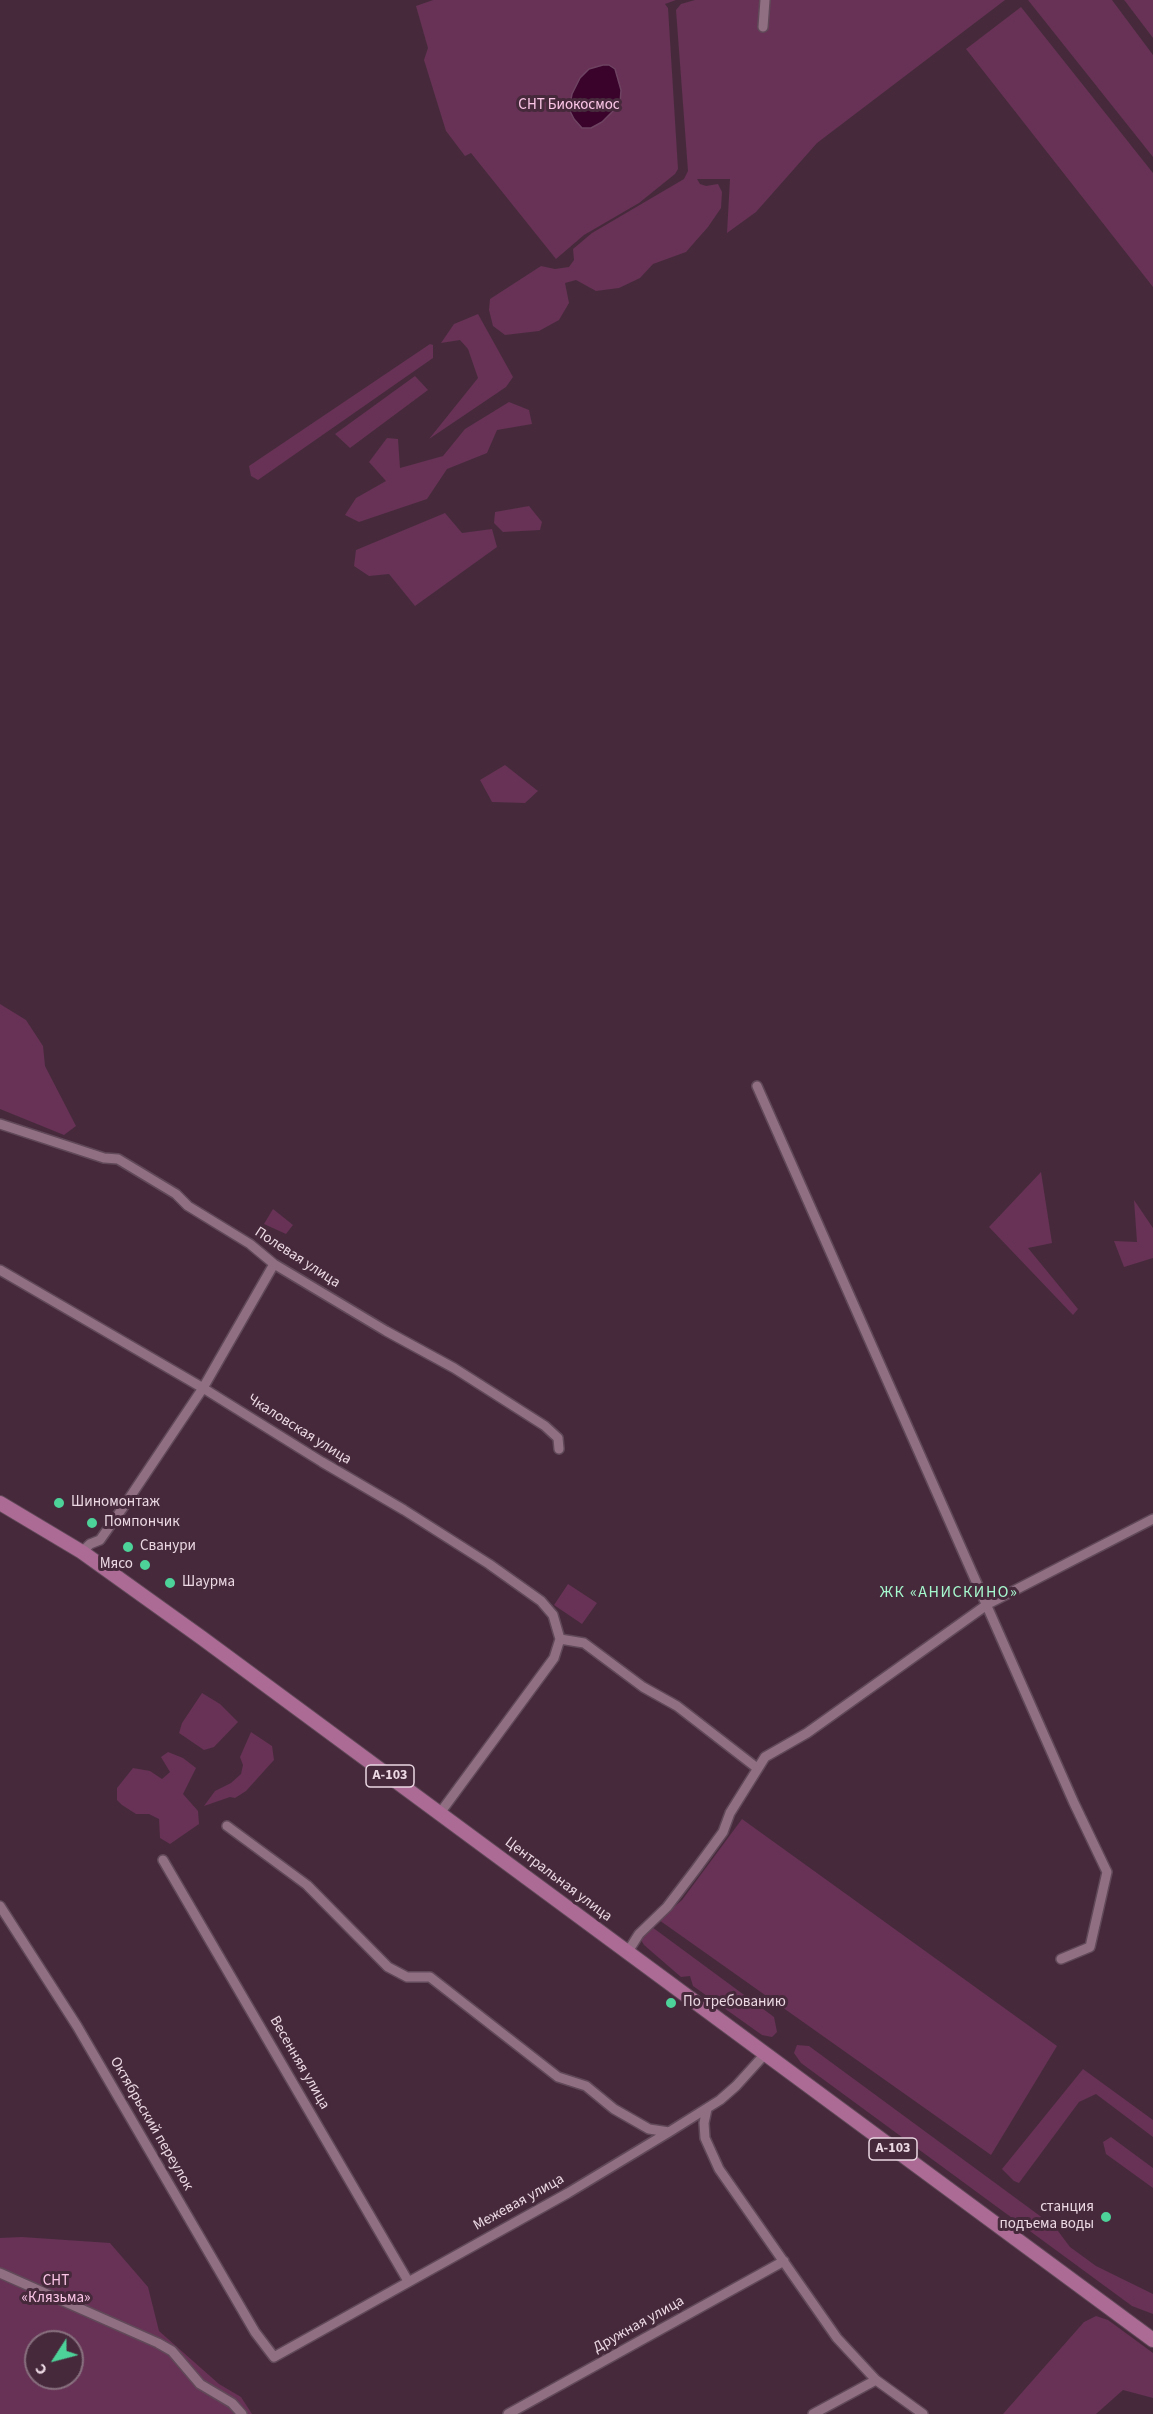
<!DOCTYPE html>
<html>
<head>
<meta charset="utf-8">
<style>
  body { margin:0 }
  #map { position:relative; width:1153px; height:2414px; overflow:hidden; background:#462a3c; font-family:"Source Sans 3",sans-serif }
  canvas { display:block }
  .north { position:absolute; left:24px; top:2330px; width:60px; height:60px; box-sizing:border-box; background:#462a3c; border:2px solid #88707f; border-radius:50%; rotate:234deg; font-size:16px; font-weight:700; line-height:24px; text-align:center; color:#ebd8e3 }
  .north::after { content:''; display:block; margin:auto; width:21px; height:27px; background:#4dd39a; clip-path:polygon(50% 0,100% 100%,50% 72%,0 100%) }
</style>
</head>
<body>
<div id="map">
<canvas width="1153" height="2414"></canvas>
<div class="north">С</div>
</div>
<script>
const c = document.querySelector('canvas').getContext('2d');
c.lineJoin = 'round';
function fillPath(path, color) {
  c.fillStyle = color;
  c.fill(path, 'evenodd');
}
function toPath(rows) {
  const path = new Path2D();
  for (const r of rows) {
    path.moveTo(r[0], r[1]);
    for (let i = 2; i < r.length; i += 2) path.lineTo(r[i], r[i + 1]);
  }
  return path;
}
function stroke(path, color, width, dash) {
  c.strokeStyle = color;
  c.lineWidth = width;
  c.lineCap = dash ? 'butt' : 'round';
  c.setLineDash(dash || []);
  c.stroke(path);
}
function write(font, color, halo, rows, align = 'center') {
  c.font = font + ' "Source Sans 3",sans-serif';
  c.lineWidth = 6;
  c.setLineDash([]);
  c.textBaseline = 'middle';
  c.strokeStyle = halo;
  c.fillStyle = color;
  for (const [text, x, y, turn = 0] of rows) {
    c.save();
    c.translate(x, y);
    c.rotate((+turn || 0) * Math.PI / 180);
    c.textAlign = isNaN(turn) ? turn : align;
    if (halo) c.strokeText(text, 0, 0);
    c.fillText(text, 0, 0);
    c.restore();
  }
}
fillPath(toPath([
  [433,0,676,0,665,4,668,8,678,169,675,174,639,203,584,235,556,259,471,153,465,156,446,131,424,60,428,48,416,6],
  [695,0,1005,0,817,143,756,212,727,233,730,179,697,179,700,184,706,186,718,184,722,192,721,208,708,227,686,252,653,264,640,278,619,288,596,291,576,280,565,283,569,303,559,320,539,331,505,335,493,326,489,310,490,299,541,266,555,269,569,267,574,260,573,249,592,233,684,179,688,171,676,10,681,4],
  [1028,0,1112,0,1153,55,1153,157],
  [1124,0,1153,0,1153,38,1125,1],
  [1021,7,1153,173,1153,287,966,49],
  [478,314,513,377,506,387,429,439,478,378,468,349,460,340,441,343,454,324],
  [430,344,433,345,433,358,258,480,251,476,249,466],
  [415,376,428,390,350,448,335,434],
  [509,402,529,410,532,424,497,430,487,453,447,469,427,499,359,522,345,515,356,498,386,481,369,462,387,438,398,439,400,468,443,456,465,429],
  [529,506,542,522,540,530,503,532,494,523,495,512],
  [445,513,462,533,492,529,497,547,415,606,389,574,369,576,354,566,356,550],
  [505,765,538,791,525,803,492,802,480,780],
  [0,1004,26,1020,43,1046,45,1066,76,1126,64,1135,0,1109],
  [1041,1172,1052,1243,1028,1248,1078,1309,1073,1315,989,1227],
  [1134,1200,1153,1228,1153,1258,1124,1267,1114,1241,1137,1242],
  [273,1209,293,1225,286,1234,264,1224],
  [568,1584,597,1603,582,1624,554,1605],
  [202,1693,220,1704,238,1722,214,1747,204,1750,179,1733,182,1723],
  [251,1732,272,1746,274,1760,246,1791,235,1798,230,1797,204,1806,215,1791,231,1783,241,1774,243,1765,240,1757],
  [168,1752,183,1758,196,1768,183,1794,198,1811,199,1824,170,1844,160,1838,159,1819,149,1814,136,1814,122,1805,117,1800,117,1788,133,1768,150,1771,162,1779,170,1772,161,1757],
  [742,1819,1057,2046,991,2155,659,1920,682,1900],
  [652,1927,774,2017,777,2032,772,2037,762,2035,693,1986,690,1976,681,1977,644,1945,640,1938],
  [797,2045,809,2046,1055,2227,1070,2247,1096,2266,1153,2294,1153,2314,1132,2306,801,2063,794,2053],
  [1083,2069,1153,2120,1153,2137,1096,2094,1079,2102,1019,2183,1014,2181,1002,2169],
  [1111,2137,1153,2168,1153,2188,1106,2154,1103,2142],
  [22,2237,110,2243,148,2287,159,2331,219,2384,241,2397,252,2414,0,2414,0,2238],
  [36,2342,72,2342,72,2378,36,2378],
  [1096,2316,1108,2320,1153,2353,1153,2398,1123,2390,1096,2414,1003,2414,1084,2322]
]), '#673255');
const water = toPath([
  [603,65,609,65,615,69,621,90,620,104,602,122,591,128,582,128,574,119,569,109,572,94,580,78,589,69,603,65]
]);
fillPath(water, '#39032b');
stroke(water, '#6e4362', 1.5);
const street = toPath([
  [763,27,765,0],
  [757,1086,1074,1803,1107,1872,1090,1947,1061,1959],
  [0,1124,104,1158,118,1159,176,1194,188,1206,250,1244,274,1264,386,1331,454,1368,545,1426,558,1438,559,1449],
  [0,1270,203,1388,322,1462,404,1510,489,1564,541,1601,553,1615,560,1639,554,1658,440,1813],
  [82,1552,90,1544,100,1540,124,1506,203,1388,274,1264],
  [560,1639,584,1643,643,1687,677,1706,757,1768],
  [227,1826,307,1885,388,1967,407,1977,430,1977,558,2077,586,2086,614,2109,649,2129,669,2132],
  [163,1860,408,2281],
  [0,1906,77,2026,255,2332,274,2357,568,2193,669,2132,720,2100,736,2086,765,2054],
  [627,1953,639,1934,667,1907,696,1869,723,1832,730,1813,765,1757,807,1733,988,1604,1153,1519],
  [707,2109,704,2123,705,2138,719,2169,837,2338,876,2380,923,2414],
  [0,2273,158,2343,172,2351,200,2384,232,2403,242,2414],
  [508,2414,784,2261],
  [813,2414,876,2380]
]);
const primary = toPath([
  [0,1503,82,1552,202,1638,1153,2340]
]);
stroke(street, '#614959', 12);
stroke(primary, '#614959', 16);
stroke(street, '#906f83', 9);
stroke(primary, '#ab6b94', 14);
for (const [x, y, r, color] of [
  [59,1503,6,"#4dd39a"],
  [92,1523,6,"#4dd39a"],
  [128,1547,6,"#4dd39a"],
  [145,1565,6,"#4dd39a"],
  [170,1583,6,"#4dd39a"],
  [671,2003,6,"#4dd39a"],
  [1106,2217,6,"#4dd39a"]
]) {
  const dot = new Path2D();
  dot.arc(x, y, r, 0, 2 * Math.PI);
  c.fillStyle = color;
  c.fill(dot);
  stroke(dot, '#462a3c', 2);
}
for (const [x, y, w] of [
  [390,1776,48],
  [893,2149,48]
]) {
  const box = new Path2D();
  box.roundRect(x - w / 2, y - 11, w, 22, 4.5);
  c.fillStyle = '#462a3c';
  c.fill(box);
  stroke(box, '#ebd8e3', 1.5);
}
write('bold 14px', '#ebd8e3', null, [
  ["А-103",390,1776],
  ["А-103",893,2149]
]);
write('15px', '#fcc6e7', '#462a3c', [
  ["СНТ Биокосмос",569,106],
  ["СНТ",56,2282],
  ["«Клязьма»",56,2299]
]);
write('15px', '#ebd8e3', '#462a3c', [
  ["Полевая улица",297,1258,33],
  ["Чкаловская улица",299,1430,32],
  ["Центральная улица",558,1880,37],
  ["Весенняя улица",299,2063,60],
  ["Октябрьский переулок",151,2124,60],
  ["Межевая улица",519,2203,-29],
  ["Дружная улица",639,2325,-29]
]);
write('15px', '#ebd8e3', '#462a3c', [
  ["Шиномонтаж",71,1503],
  ["Помпончик",104,1523],
  ["Сванури",140,1547],
  ["Мясо",133,1565,"right"],
  ["Шаурма",182,1583],
  ["По требованию",683,2003],
  ["станция",1094,2208,"right"],
  ["подъема воды",1094,2225,"right"]
], 'left');
c.letterSpacing = '1.5px';
write('16px', '#a6f9cf', '#462a3c', [
  ["ЖК «АНИСКИНО»",949,1593]
]);
c.letterSpacing = '0px';
</script>
</body>
</html>
